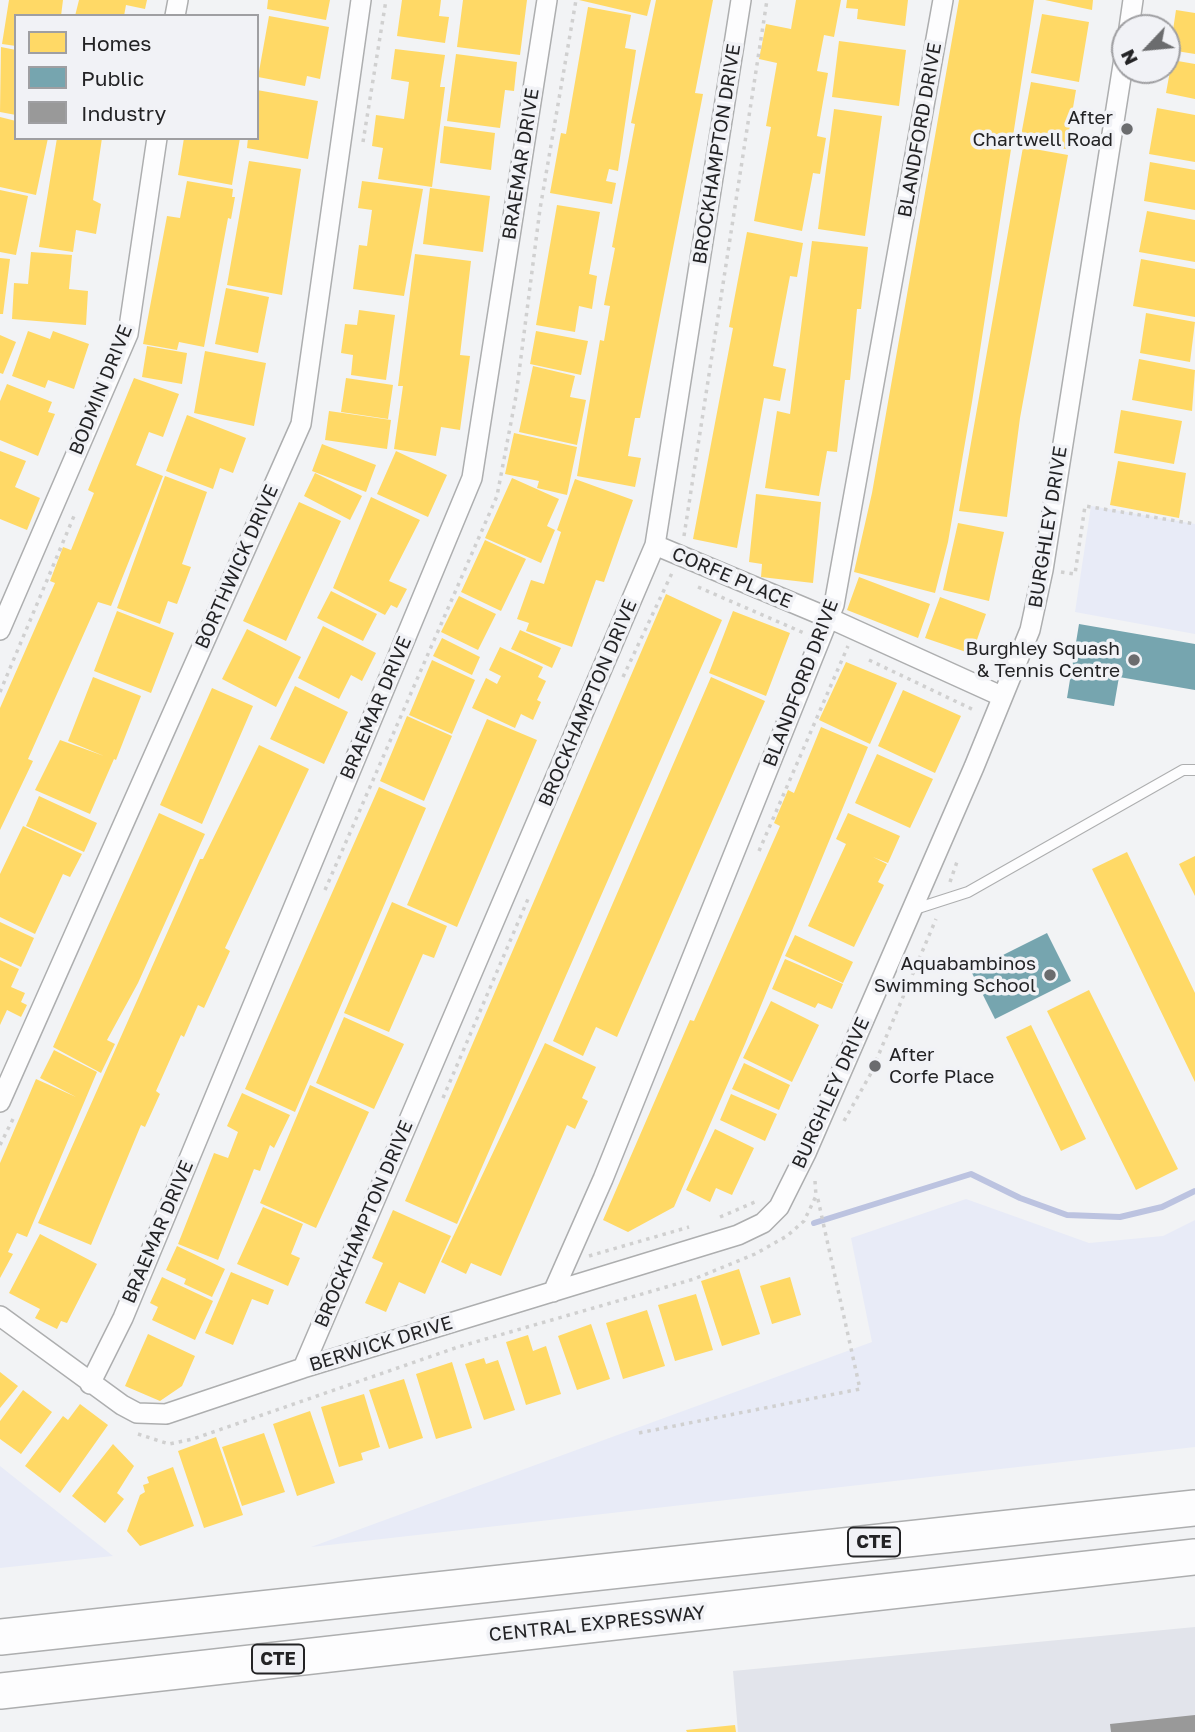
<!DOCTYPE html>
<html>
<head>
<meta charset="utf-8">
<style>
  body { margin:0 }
  #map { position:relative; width:1195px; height:1732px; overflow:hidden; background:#f2f3f5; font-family:"Golos Text",sans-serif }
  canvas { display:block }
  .legend { position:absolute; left:14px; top:14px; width:245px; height:126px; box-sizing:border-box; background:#f1f2f6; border:2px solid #9f9fa2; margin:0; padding:9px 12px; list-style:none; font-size:21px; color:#232325 }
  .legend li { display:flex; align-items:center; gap:14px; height:35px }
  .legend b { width:35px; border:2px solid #9f9fa2 }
  .north { position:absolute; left:1111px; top:14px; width:70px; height:70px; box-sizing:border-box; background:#f1f2f6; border:2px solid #9f9fa2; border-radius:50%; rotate:244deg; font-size:19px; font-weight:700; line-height:28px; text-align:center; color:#232325 }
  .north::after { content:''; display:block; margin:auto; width:24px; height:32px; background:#6b6c6e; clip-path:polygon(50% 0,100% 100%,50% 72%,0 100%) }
</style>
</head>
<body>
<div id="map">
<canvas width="1195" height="1732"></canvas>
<ul class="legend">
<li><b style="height:19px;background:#ffd966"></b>Homes</li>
<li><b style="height:19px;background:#76a5af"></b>Public</li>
<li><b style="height:19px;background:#999"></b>Industry</li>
</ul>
<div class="north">N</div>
</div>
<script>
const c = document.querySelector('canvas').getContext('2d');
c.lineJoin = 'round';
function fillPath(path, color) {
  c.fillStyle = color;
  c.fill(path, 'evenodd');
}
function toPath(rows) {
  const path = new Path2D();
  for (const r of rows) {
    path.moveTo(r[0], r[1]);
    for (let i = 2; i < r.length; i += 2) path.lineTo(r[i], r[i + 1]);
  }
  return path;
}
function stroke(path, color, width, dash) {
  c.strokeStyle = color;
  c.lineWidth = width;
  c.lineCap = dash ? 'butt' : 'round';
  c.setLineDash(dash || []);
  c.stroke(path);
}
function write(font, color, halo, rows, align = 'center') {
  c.font = font + ' "Golos Text",sans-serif';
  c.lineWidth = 7;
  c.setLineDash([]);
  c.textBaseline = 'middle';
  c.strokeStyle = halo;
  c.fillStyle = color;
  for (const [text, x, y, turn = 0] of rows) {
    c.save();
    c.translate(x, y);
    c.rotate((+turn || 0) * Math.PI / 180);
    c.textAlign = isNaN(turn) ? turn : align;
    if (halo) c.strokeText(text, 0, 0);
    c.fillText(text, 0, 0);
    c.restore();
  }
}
fillPath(toPath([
  [1195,1627,1195,1732,738,1732,733,1671]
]), '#e2e4eb');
fillPath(toPath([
  [1091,506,1195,524,1195,634,1075,612],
  [966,1199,1089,1243,1163,1236,1195,1220,1195,1447,311,1547,872,1342,851,1238],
  [0,1466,113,1556,0,1568]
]), '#e8ebf7');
fillPath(toPath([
  [9,0,63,0,61,16,16,16,16,46,2,44],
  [79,0,147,0,145,9,126,5,124,16,75,16],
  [268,0,330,0,326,20,267,9],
  [402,0,441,0,439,16,449,17,445,43,397,36],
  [463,0,527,0,520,55,457,47],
  [579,0,651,0,647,16],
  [656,0,713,0,695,93,703,94,640,418,635,418,628,456,641,458,635,487,577,476,600,340,604,341,610,306,604,305,615,248,612,247,635,124,631,123],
  [796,0,841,0,834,37,824,35,817,71,828,73,817,136,826,138,820,174,813,173,802,231,754,221,771,127,766,126,777,63,759,59,766,24,791,29],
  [847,0,908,0,905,26,857,19,858,9,846,8],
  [959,0,1034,0,972,402,948,542,935,593,854,572,872,493],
  [1045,0,1093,0,1092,10],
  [588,7,631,15,625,48,636,50,618,171,609,169,606,181,616,183,612,204,550,193,561,133,566,134],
  [1176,10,1195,13,1195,54,1170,50],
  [1042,14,1089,22,1079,82,1031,73],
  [269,16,329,27,320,79,307,76,305,86,258,77],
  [839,41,906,50,899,106,832,97],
  [1,47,16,50,16,115,0,112],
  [395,49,445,55,440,87,445,87,432,187,378,179,383,148,372,146,376,115,404,119,409,82,391,79],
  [456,54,517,62,514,91,505,90,500,128,447,121],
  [1172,60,1195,64,1195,99,1166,93],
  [1031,82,1076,90,1066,149,1020,141],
  [257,90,318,101,308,159,247,148,248,138,257,138],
  [1157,108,1195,115,1195,162,1149,154],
  [834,109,882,116,865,236,818,229],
  [0,117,16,121,16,138,48,138,36,195,0,187],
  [444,126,495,133,491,170,440,163],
  [57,138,102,138,93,200,101,204,96,234,76,230,73,252,39,247],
  [184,138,240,138,232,185,178,175],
  [1023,147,1068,155,1020,418,1007,517,959,511],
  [249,161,301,169,282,295,227,285],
  [1150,162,1195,170,1195,210,1144,201],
  [187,181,233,189,232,197,235,197,231,219,228,218,204,347,179,342,177,350,143,344,167,216,180,218],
  [362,181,423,189,404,296,353,289,359,245,367,246,372,210,358,208],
  [430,188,490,196,483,252,423,244],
  [0,190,28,196,16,255,0,252],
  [557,205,600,212,589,274,597,276,592,309,579,306,575,332,536,325],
  [1147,211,1195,220,1195,262,1139,252],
  [747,232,803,243,797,277,790,276,773,366,786,369,780,401,764,398,737,548,693,539,733,328,729,327],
  [812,241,868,247,861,309,857,309,850,380,845,380,837,452,827,451,819,496,765,488,777,411,790,414],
  [31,252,72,255,69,289,88,291,86,325,12,319,14,283,28,284],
  [415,254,471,261,460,355,470,356,460,430,441,427,436,456,394,449,403,386,398,386],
  [0,258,10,259,3,314,0,314],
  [1141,259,1195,269,1195,317,1133,306],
  [226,288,269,297,258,353,215,344],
  [359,310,395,315,386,380,351,375,353,355,341,353,345,324,357,325],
  [1146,313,1195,322,1190,362,1140,353],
  [28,331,50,339,53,331,89,344,74,389,48,380,45,388,12,376],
  [536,331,588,341,581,375,530,364],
  [0,335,16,342,3,374,0,373],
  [147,346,187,353,182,384,142,377],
  [205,351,266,363,254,426,194,413],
  [1139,359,1195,370,1192,411,1132,400],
  [533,366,575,376,570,397,586,400,577,445,519,432],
  [134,378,179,394,163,437,149,432,136,465,163,476,111,606,98,602,28,759,33,761,0,830,0,708,55,583,50,581,63,547,71,550,94,493,88,490],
  [346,378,393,385,388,419,341,412],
  [7,384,52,402,48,412,55,414,38,456,0,440,0,401],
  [1121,410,1182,421,1174,464,1114,453],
  [329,411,391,420,387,449,325,440],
  [187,415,246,438,233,473,220,468,213,489,166,471],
  [514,433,577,447,567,495,537,488,539,481,505,474],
  [322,444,376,465,366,492,312,471],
  [0,451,26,461,15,487,40,498,27,530,0,519],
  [396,451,447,475,428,517,377,494],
  [1118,461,1186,473,1179,518,1110,505],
  [315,473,362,496,350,520,304,496],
  [165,476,207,492,182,564,191,567,177,604,168,601,160,624,117,608],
  [512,478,559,499,547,526,555,530,541,563,485,538],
  [575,479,633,500,604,582,596,580,572,647,526,631,529,623,517,619,531,580,544,584,561,532,557,530],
  [756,494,821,502,813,583,761,577,762,564,749,562],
  [371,497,420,520,389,581,407,589,397,608,391,605,385,615,333,588],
  [299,502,341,521,286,641,243,621],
  [958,523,1004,532,989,601,943,590],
  [485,540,526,559,501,611,461,592],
  [859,577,930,604,918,638,847,610],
  [331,591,377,614,363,641,317,618],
  [666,594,722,620,457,1224,405,1201],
  [459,596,496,614,478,650,441,632],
  [940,597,986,614,972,654,925,638],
  [117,611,174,633,151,693,94,671],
  [733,611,790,633,766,696,709,673],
  [323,626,376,653,362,681,351,675,339,699,298,678],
  [247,629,301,657,276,707,222,679],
  [520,630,561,648,552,668,511,649],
  [442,638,480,657,472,675,433,656],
  [500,647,543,667,538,677,546,681,537,700,541,702,533,720,521,714,515,728,472,708,486,678,497,684,501,676,489,670],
  [432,660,475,680,452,734,409,715],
  [846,662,897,683,870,744,819,720],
  [93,677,141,696,116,760,114,759,90,814,35,790,60,740,104,756,68,741],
  [711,677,765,701,617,1037,596,1027,583,1056,553,1041],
  [295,686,348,712,324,764,270,739],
  [212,688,253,706,202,824,160,805],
  [903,690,961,716,935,773,878,746],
  [407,716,452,736,424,801,380,781],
  [487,719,537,740,457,927,407,905],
  [821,727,868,747,745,1044,674,1207,628,1232,603,1220,690,1020,694,1021,780,826,774,823,788,790,794,793],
  [259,745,309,769,225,948,230,951,204,1008,198,1005,184,1037,181,1035,156,1091,160,1094,145,1127,141,1125,91,1245,38,1223,200,859,203,859],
  [877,754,933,779,910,828,855,803],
  [379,787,426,808,295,1112,245,1089],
  [39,796,97,823,84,852,26,826],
  [159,813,205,834,138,983,107,1040,115,1044,101,1073,53,1047],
  [848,813,900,836,888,863,873,857,887,864,878,882,884,885,854,947,808,926,846,844,836,839],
  [23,826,82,854,70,877,63,874,35,934,0,917,0,874],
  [1127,852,1195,993,1195,1082,1092,869],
  [1195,856,1195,896,1179,864],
  [392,902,447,926,434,958,423,954,389,1032,344,1013],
  [0,922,34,938,21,967,0,957],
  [795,935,853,962,843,983,785,956],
  [785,959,843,984,832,1009,818,1003,815,1008,772,989],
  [0,960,19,969,11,987,25,993,21,1002,27,1005,21,1017,7,1010,0,1025],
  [1089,990,1178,1169,1136,1190,1047,1011],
  [771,1001,819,1025,792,1082,743,1058],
  [344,1017,404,1044,374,1109,316,1083],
  [1031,1025,1086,1139,1061,1151,1006,1037],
  [545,1043,596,1067,582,1098,588,1101,575,1129,567,1125,501,1276,471,1263,466,1274,441,1262],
  [54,1050,97,1072,27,1237,17,1233,8,1252,13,1254,0,1278,0,1163,7,1147,36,1079,76,1097,40,1078],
  [744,1063,790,1085,779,1110,732,1089],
  [310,1085,369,1112,316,1228,260,1203],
  [242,1093,290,1115,274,1148,270,1145,260,1171,254,1169,218,1260,178,1244,214,1153,228,1158,238,1132,227,1126],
  [731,1094,777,1114,765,1141,720,1120],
  [715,1129,754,1148,732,1195,716,1188,710,1202,686,1190],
  [263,1207,303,1224,291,1254,300,1258,288,1286,237,1264],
  [393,1210,451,1236,425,1294,399,1282,386,1312,365,1303,383,1263,372,1258],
  [40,1234,97,1264,67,1323,61,1321,57,1329,35,1318,40,1309,9,1293],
  [177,1246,225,1269,212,1297,184,1284,186,1279,166,1270],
  [739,1269,760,1334,722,1346,701,1281],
  [231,1272,274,1290,268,1305,252,1299,233,1345,205,1333],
  [162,1277,213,1301,195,1340,152,1320,158,1307,150,1303],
  [790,1277,801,1315,772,1324,760,1286],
  [696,1294,713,1350,675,1361,658,1305],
  [647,1310,665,1366,623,1379,606,1323],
  [591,1324,610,1379,577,1390,558,1336],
  [148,1334,195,1356,182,1386,160,1401,125,1386],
  [528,1335,533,1351,546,1346,561,1394,526,1405,506,1342],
  [484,1358,486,1364,498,1360,515,1410,484,1420,465,1364],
  [452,1362,472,1428,436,1439,416,1374],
  [0,1372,18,1386,0,1408],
  [404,1379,423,1438,389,1449,369,1390],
  [23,1390,52,1412,21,1454,0,1439,0,1421],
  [364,1394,380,1447,361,1453,363,1460,339,1467,321,1407],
  [80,1404,108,1425,60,1493,25,1466,63,1416,68,1420],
  [310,1411,335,1483,297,1496,273,1424],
  [264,1433,285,1492,242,1506,222,1447],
  [216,1437,243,1515,204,1528,178,1451],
  [113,1444,134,1466,117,1493,124,1499,105,1523,72,1496],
  [173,1467,194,1526,140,1546,127,1531,140,1495,145,1492,143,1485,149,1483,147,1477],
  [735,1725,736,1732,687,1732,686,1730]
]), '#ffd966');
fillPath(toPath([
  [1079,624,1195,644,1195,690,1119,677,1114,706,1067,698],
  [1047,933,1071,981,995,1019,971,971]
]), '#76a5af');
fillPath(toPath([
  [1195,1715,1195,1732,1111,1732,1110,1724]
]), '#999');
stroke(toPath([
  [814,1223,971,1174,1020,1198,1067,1215,1120,1217,1162,1207,1195,1191]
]), '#bcc3e0', 6);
const lane = toPath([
  [912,910,968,892,1183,770,1195,770]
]);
const street = toPath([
  [175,16,178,0],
  [1129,28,1133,0],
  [655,545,829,618,1001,696],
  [0,630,128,334,157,138],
  [0,1102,301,424,361,0],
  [553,1292,603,1179,834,605,943,0],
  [0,1316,122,1405,137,1413,166,1414,303,1368,738,1235,763,1223,779,1207,806,1153,974,767,1030,630,1043,570,1125,52],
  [303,1368,655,545,741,0],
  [90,1384,123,1318,472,478,547,0]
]);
const highway = toPath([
  [0,1637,1195,1508],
  [0,1691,1195,1557]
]);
stroke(lane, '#adaeaf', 12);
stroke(street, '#adaeaf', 22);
stroke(highway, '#adaeaf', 38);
stroke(toPath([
  [363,142,386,0],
  [684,536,767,0],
  [1061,572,1075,574,1085,506,1195,524],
  [698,587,804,633],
  [869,660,976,711],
  [623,677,672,573],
  [0,692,74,516],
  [759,851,848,646],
  [950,882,958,859],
  [325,890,497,496,516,396,540,209,576,0],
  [443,1098,528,899],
  [844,1121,870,1075,936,919],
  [0,1145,13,1119],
  [720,1217,755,1202],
  [589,1256,689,1227],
  [639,1433,860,1389,817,1195],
  [138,1434,169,1444,193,1439,458,1347,694,1279,755,1254,787,1236,804,1221,816,1196,815,1181]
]), '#d0d0d0', 3.5, [3.5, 5]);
stroke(lane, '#fdfdfe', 10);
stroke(street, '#fdfdfe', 19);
stroke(highway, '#fdfdfe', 35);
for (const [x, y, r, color] of [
  [1127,129,7,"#6b6c6e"],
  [1134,660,7,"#6b6c6e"],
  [1050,975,7,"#6b6c6e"],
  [875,1066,7,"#6b6c6e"]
]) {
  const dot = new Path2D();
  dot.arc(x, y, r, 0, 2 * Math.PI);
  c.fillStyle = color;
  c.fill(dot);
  stroke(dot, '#f1f2f6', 2.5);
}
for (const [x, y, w] of [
  [874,1542,52],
  [278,1659,52]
]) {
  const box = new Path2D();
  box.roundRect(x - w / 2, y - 14.5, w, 29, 5);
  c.fillStyle = '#f1f2f6';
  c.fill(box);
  stroke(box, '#232325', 2);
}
write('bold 18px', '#232325', null, [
  ["CTE",874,1542],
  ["CTE",278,1659]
]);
write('19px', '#232325', '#f1f2f6', [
  ["After",1113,118],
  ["Chartwell Road",1113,140],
  ["Burghley Squash",1120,649],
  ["& Tennis Centre",1120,671],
  ["Aquabambinos",1036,964],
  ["Swimming School",1036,986],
  ["After",889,1055,"left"],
  ["Corfe Place",889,1077,"left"]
], 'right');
write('19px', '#232325', '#f1f2f6', [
  ["BLANDFORD DRIVE",920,130,-80],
  ["BROCKHAMPTON DRIVE",717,154,-81],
  ["BRAEMAR DRIVE",521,164,-81],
  ["BODMIN DRIVE",101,390,-68],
  ["BURGHLEY DRIVE",1048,527,-81],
  ["BORTHWICK DRIVE",237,567,-66],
  ["CORFE PLACE",732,578,23],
  ["BLANDFORD DRIVE",801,683,-69],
  ["BROCKHAMPTON DRIVE",588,703,-67],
  ["BRAEMAR DRIVE",376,708,-67],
  ["BURGHLEY DRIVE",831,1093,-66],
  ["BROCKHAMPTON DRIVE",364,1224,-67],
  ["BRAEMAR DRIVE",158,1232,-67],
  ["BERWICK DRIVE",381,1344,-17],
  ["CENTRAL EXPRESSWAY",597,1624,-6]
]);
</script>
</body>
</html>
